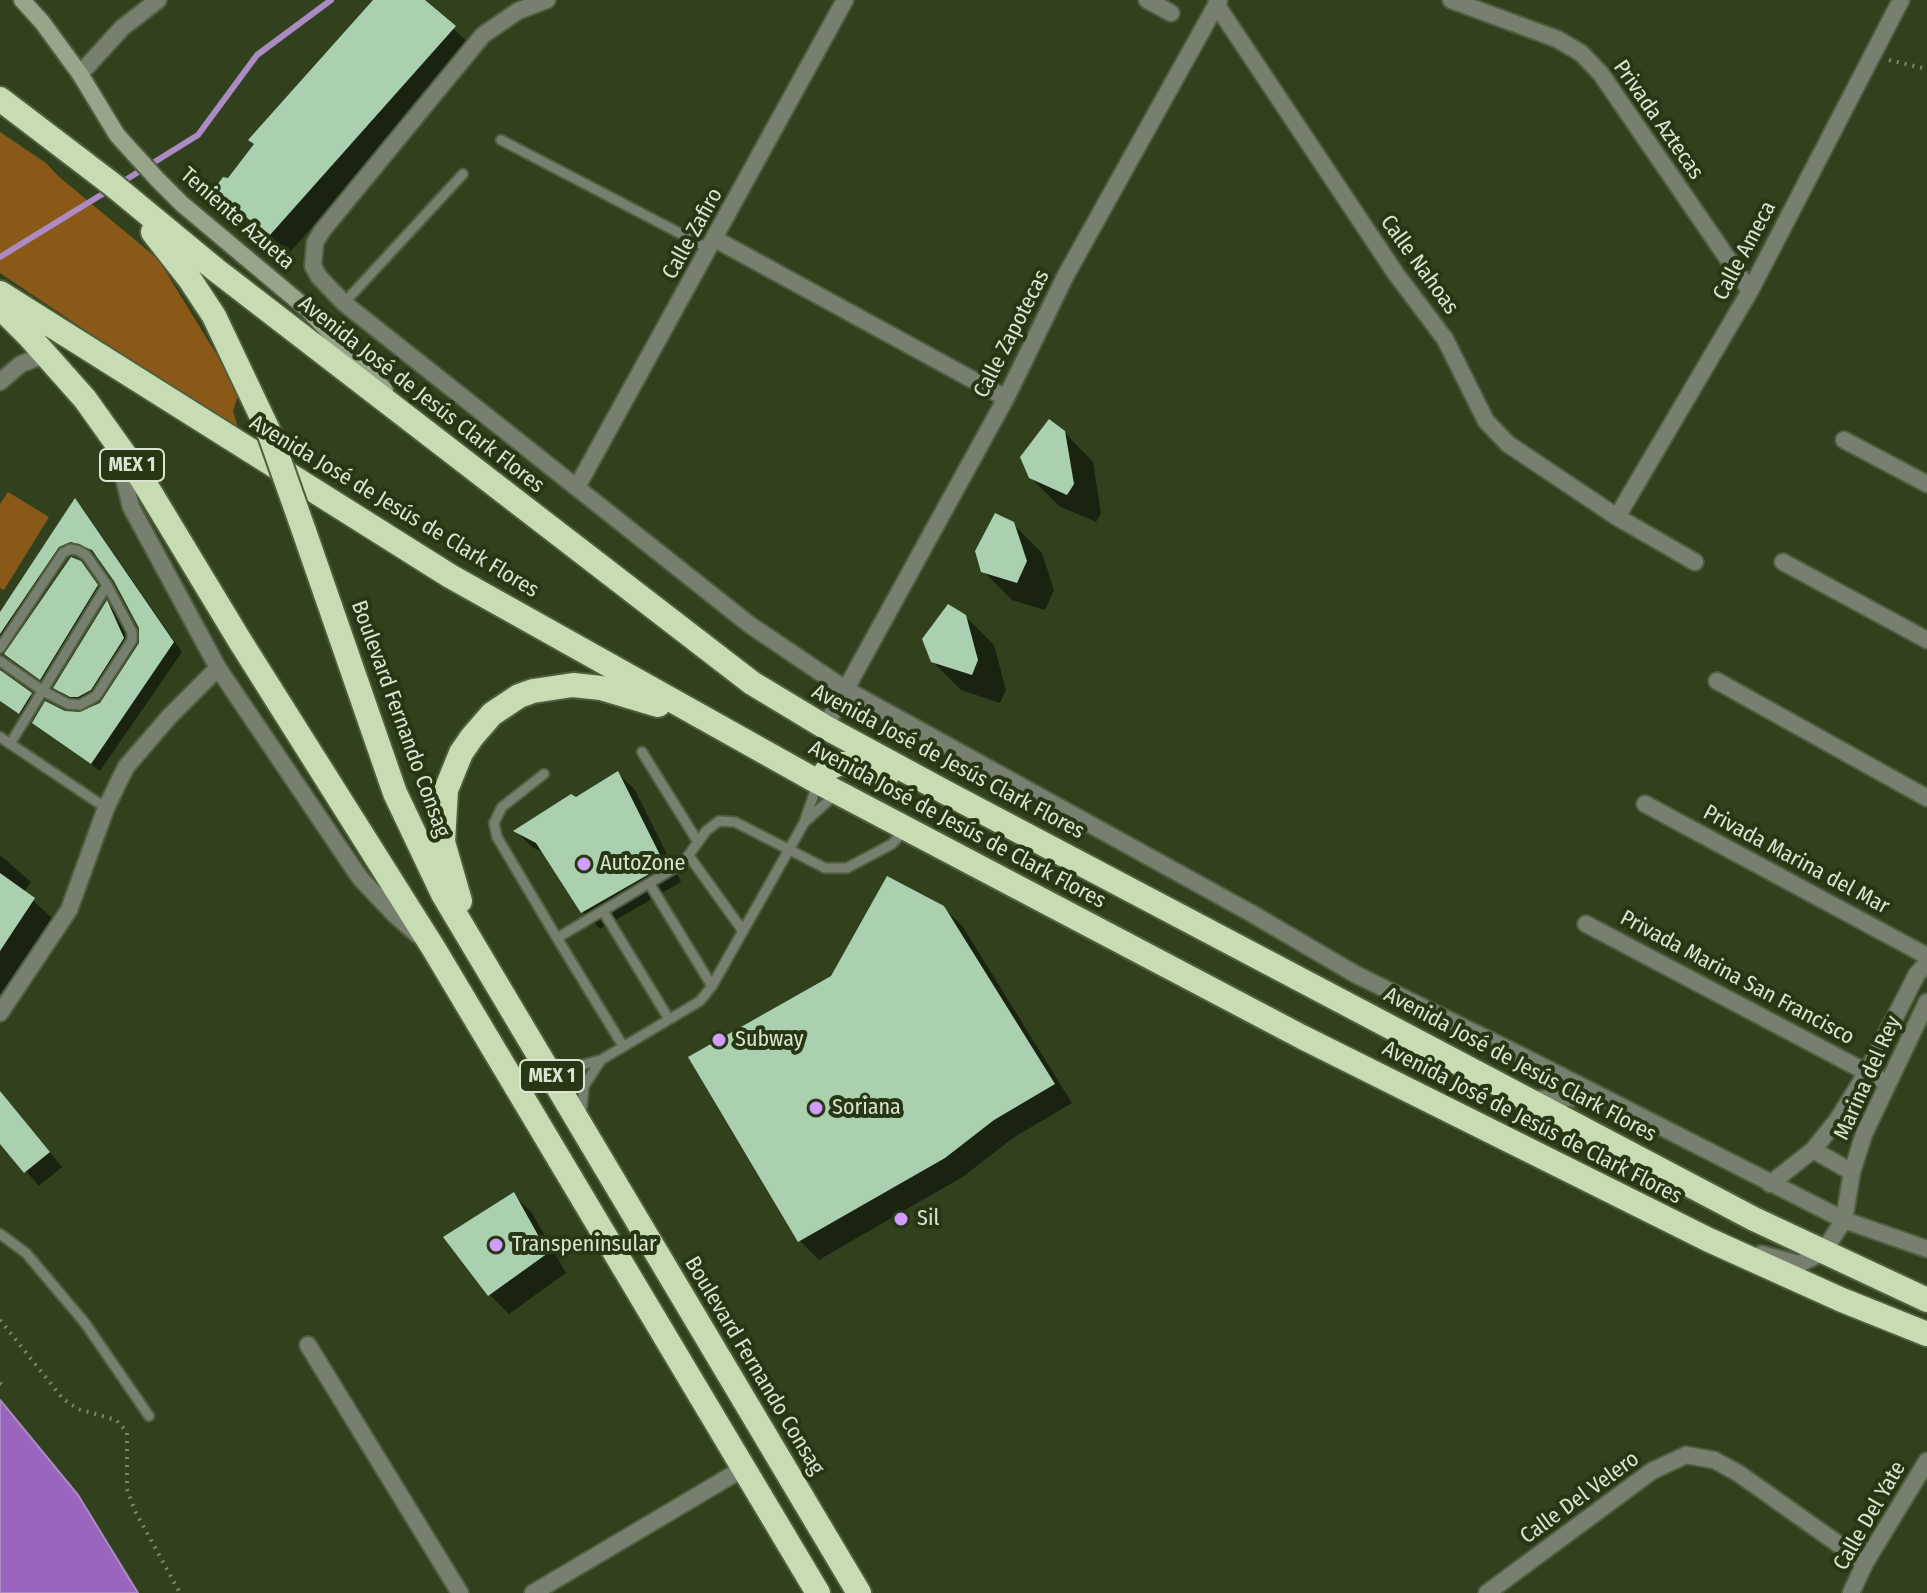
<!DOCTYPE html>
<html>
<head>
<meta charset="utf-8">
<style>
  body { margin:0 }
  canvas { display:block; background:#31411e }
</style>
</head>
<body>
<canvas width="1927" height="1593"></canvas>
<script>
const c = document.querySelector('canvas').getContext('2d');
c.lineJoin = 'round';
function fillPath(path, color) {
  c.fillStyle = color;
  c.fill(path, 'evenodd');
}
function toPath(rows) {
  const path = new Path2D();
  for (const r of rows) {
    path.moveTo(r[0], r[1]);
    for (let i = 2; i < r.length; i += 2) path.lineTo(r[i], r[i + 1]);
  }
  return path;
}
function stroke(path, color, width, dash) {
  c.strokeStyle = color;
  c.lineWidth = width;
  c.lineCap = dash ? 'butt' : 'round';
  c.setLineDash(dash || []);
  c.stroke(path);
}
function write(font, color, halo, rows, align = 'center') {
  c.font = font + ' "Fira Sans Condensed",sans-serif';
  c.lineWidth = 8;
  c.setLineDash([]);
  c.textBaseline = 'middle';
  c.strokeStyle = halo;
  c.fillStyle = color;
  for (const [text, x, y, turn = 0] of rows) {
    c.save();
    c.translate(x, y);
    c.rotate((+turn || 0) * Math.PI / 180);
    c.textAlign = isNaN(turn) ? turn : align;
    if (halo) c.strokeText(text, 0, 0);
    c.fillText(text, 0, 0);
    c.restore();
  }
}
fillPath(toPath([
  [0,132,46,163,58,176,158,259,250,409,237,398,233,411,240,434,0,273],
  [8,492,49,517,4,590,0,588,0,504]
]), '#8a5917');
const water = toPath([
  [0,1400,78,1495,138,1593,0,1593,0,1400]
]);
fillPath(water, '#9965bf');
stroke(water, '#ac8bc4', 2);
fillPath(toPath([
  [376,0,422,0,473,47,290,252,256,228,217,188,229,180],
  [1064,432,1093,462,1101,514,1096,522,1059,506,1030,477],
  [75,501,83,509,182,652,100,771,34,722,65,713,80,715,101,704,141,644,141,628,115,580,97,556,81,550,66,557,2,654,1,662,4,665,1,673,40,703,29,721,0,701,0,616],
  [1013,524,1042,553,1054,590,1045,610,1012,600,983,571],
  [80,562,106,596,50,687,7,655],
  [107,603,115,612,132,648,100,699,88,706,81,705,64,696,56,687],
  [965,616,994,645,1006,690,1000,703,961,690,932,661],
  [618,773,635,790,681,882,600,929,583,912,546,854,532,847,516,831],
  [0,855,31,882,24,892,52,918,0,998],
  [943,907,963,927,1072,1103,1013,1138,964,1176,819,1260,800,1241,833,978],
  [0,1092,62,1167,39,1186,0,1141],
  [513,1194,532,1213,566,1273,509,1314,490,1295]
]), '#0007');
stroke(toPath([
  [119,184,198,135,257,55,331,0],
  [0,257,109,190]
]), '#ac8bc4', 6);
fillPath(toPath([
  [373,0,425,0,456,26,270,235,235,209,215,188,223,177,228,178,254,144,248,140],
  [1049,419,1065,431,1074,484,1067,495,1029,478,1020,457],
  [75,498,174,642,91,764,32,723,45,701,65,711,79,712,100,703,139,643,139,628,114,581,92,550,71,542,59,547,0,634,0,612],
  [995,513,1014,522,1027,561,1017,583,981,572,975,551],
  [71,557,81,561,98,585,40,680,4,654],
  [107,600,124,638,91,690,78,697,70,697,53,688],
  [948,604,966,615,978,660,972,675,931,662,922,639],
  [0,670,32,693,19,714,0,701],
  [618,771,665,865,581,913,536,843,513,831,571,794,576,797],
  [0,873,35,898,0,951],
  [887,876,944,906,1055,1084,994,1120,945,1158,798,1242,688,1057,831,976],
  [0,1091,50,1152,24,1173,0,1144],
  [514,1192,548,1253,488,1296,443,1237]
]), '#aad0b0');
const lane = toPath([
  [501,140,710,249],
  [344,303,463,174],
  [0,648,63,553,70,549,77,550,86,555,107,585,132,632,132,640,96,696,80,705,68,704,43,691,0,661],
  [0,737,106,808],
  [10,744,107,585],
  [642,752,698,842],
  [544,774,502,807,494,823,497,837,557,938],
  [806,821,837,793],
  [689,856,743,931],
  [649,883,712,986],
  [603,911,669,1019],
  [623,1046,557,938,683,863,706,831,719,821,735,822,825,868,847,868,892,844,904,831],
  [550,1061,558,1066,574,1067,601,1060,700,1001,712,986,804,823,818,782],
  [581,1115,584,1086,601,1060],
  [0,1234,26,1253,85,1323,149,1416]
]);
const street = toPath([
  [547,0,518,11,483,35,322,231,315,243,313,266,319,277,344,303,750,625,845,689,1249,912,1355,974,1522,1056,1844,1220,1927,1249],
  [1147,0,1171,13],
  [1451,0,1557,39,1581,53,1601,74,1750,291],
  [1216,4,1396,274,1445,339,1486,421,1508,444,1617,517,1695,562],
  [80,74,122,28,158,0],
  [715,239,1006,398],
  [0,382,21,364,47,354],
  [1844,440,1927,484],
  [118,454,131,507,218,668,360,878,395,915,418,935],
  [577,487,845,0],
  [1617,517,1750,291,1901,0],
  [1783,562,1927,640],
  [1717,681,1927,798],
  [825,727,1006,398,1066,275,1219,0],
  [1645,804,1927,956],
  [1586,924,1887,1083],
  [0,1013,69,910,106,808,126,767,169,717,218,668],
  [1533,1099,1602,1097],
  [1813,1150,1852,1172],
  [1770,1184,1813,1150,1838,1119,1867,1072,1917,974,1927,963],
  [1761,1254,1799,1264,1823,1252,1844,1220,1852,1172,1864,1134,1927,1002],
  [308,1345,460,1593],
  [533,1593,744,1468],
  [1487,1593,1652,1471,1686,1455,1714,1460,1738,1473,1865,1563],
  [1851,1593,1865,1563,1927,1461]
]);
const secondary = toPath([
  [22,0,42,22,80,74,117,135,157,179,182,204,306,308,385,390]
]);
const highway = toPath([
  [0,99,113,185,216,270,752,683,825,727,943,791,1754,1219,1927,1300],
  [153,232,189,278,214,316,269,432],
  [0,293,450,576,818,782,1302,1037,1709,1240,1842,1300,1927,1334],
  [0,307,29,336,85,399,142,479,240,641,434,949,818,1593],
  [304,531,395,793,443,894,859,1593],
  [818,782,829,768,838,764,857,764,887,775],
  [460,901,443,842,446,790,461,753,472,737,492,714,519,696,533,691,573,685,601,688,658,705]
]);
stroke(lane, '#4f5e3e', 13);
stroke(street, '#4f5e3e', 20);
stroke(secondary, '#4f5e3e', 20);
stroke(highway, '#4f5e3e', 28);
stroke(toPath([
  [1889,60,1927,69],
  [0,1320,63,1399,78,1409,116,1420,127,1432,127,1489,135,1511,180,1593],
  [0,1383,4,1386]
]), '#7b886c', 4, [2, 6]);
stroke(lane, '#777f6f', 9);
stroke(street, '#777f6f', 16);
stroke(secondary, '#98a58b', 16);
stroke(highway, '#c8dcb3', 24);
const highwayBridge = toPath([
  [269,432,304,531]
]);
stroke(highwayBridge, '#4f5e3e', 28, []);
stroke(highwayBridge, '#c8dcb3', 24);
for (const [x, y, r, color] of [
  [584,864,8,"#d29cfd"],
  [719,1040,8,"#d29cfd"],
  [816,1108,8,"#d29cfd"],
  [901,1219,8,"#d29cfd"],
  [496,1245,8,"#d29cfd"]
]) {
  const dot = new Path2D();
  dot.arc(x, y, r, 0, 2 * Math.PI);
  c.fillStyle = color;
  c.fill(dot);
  stroke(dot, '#273714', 3);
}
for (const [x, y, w] of [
  [132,465,64],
  [552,1076,64]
]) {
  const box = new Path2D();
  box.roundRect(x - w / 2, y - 16, w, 32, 6);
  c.fillStyle = '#273714';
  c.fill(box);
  stroke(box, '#dae4d0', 2);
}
write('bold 20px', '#dae4d0', null, [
  ["MEX 1",132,465],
  ["MEX 1",552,1076]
]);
write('22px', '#dae4d0', '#273714', [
  ["Privada Aztecas",1658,120,55],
  ["Teniente Azueta",237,219,41],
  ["Calle Zafiro",693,234,-61],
  ["Calle Ameca",1745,251,-62],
  ["Calle Nahoas",1419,265,54],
  ["Calle Zapotecas",1012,334,-63],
  ["Avenida José de Jesús Clark Flores",421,395,38],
  ["Avenida José de Jesús de Clark Flores",394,507,31],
  ["Boulevard Fernando Consag",400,719,70],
  ["Avenida José de Jesús Clark Flores",948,762,28],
  ["Avenida José de Jesús de Clark Flores",957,825,28],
  ["Privada Marina del Mar",1796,860,28],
  ["Privada Marina San Francisco",1737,978,28],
  ["Avenida José de Jesús Clark Flores",1520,1065,28],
  ["Marina del Rey",1868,1078,-66],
  ["Avenida José de Jesús de Clark Flores",1532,1123,27],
  ["Boulevard Fernando Consag",754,1366,59],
  ["Calle Del Velero",1580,1498,-36],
  ["Calle Del Yate",1870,1516,-60]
]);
write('22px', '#dae4d0', '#273714', [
  ["AutoZone",600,864],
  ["Subway",735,1040],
  ["Soriana",832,1108],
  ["Sil",917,1219],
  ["Transpeninsular",512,1245]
], 'left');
</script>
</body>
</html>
